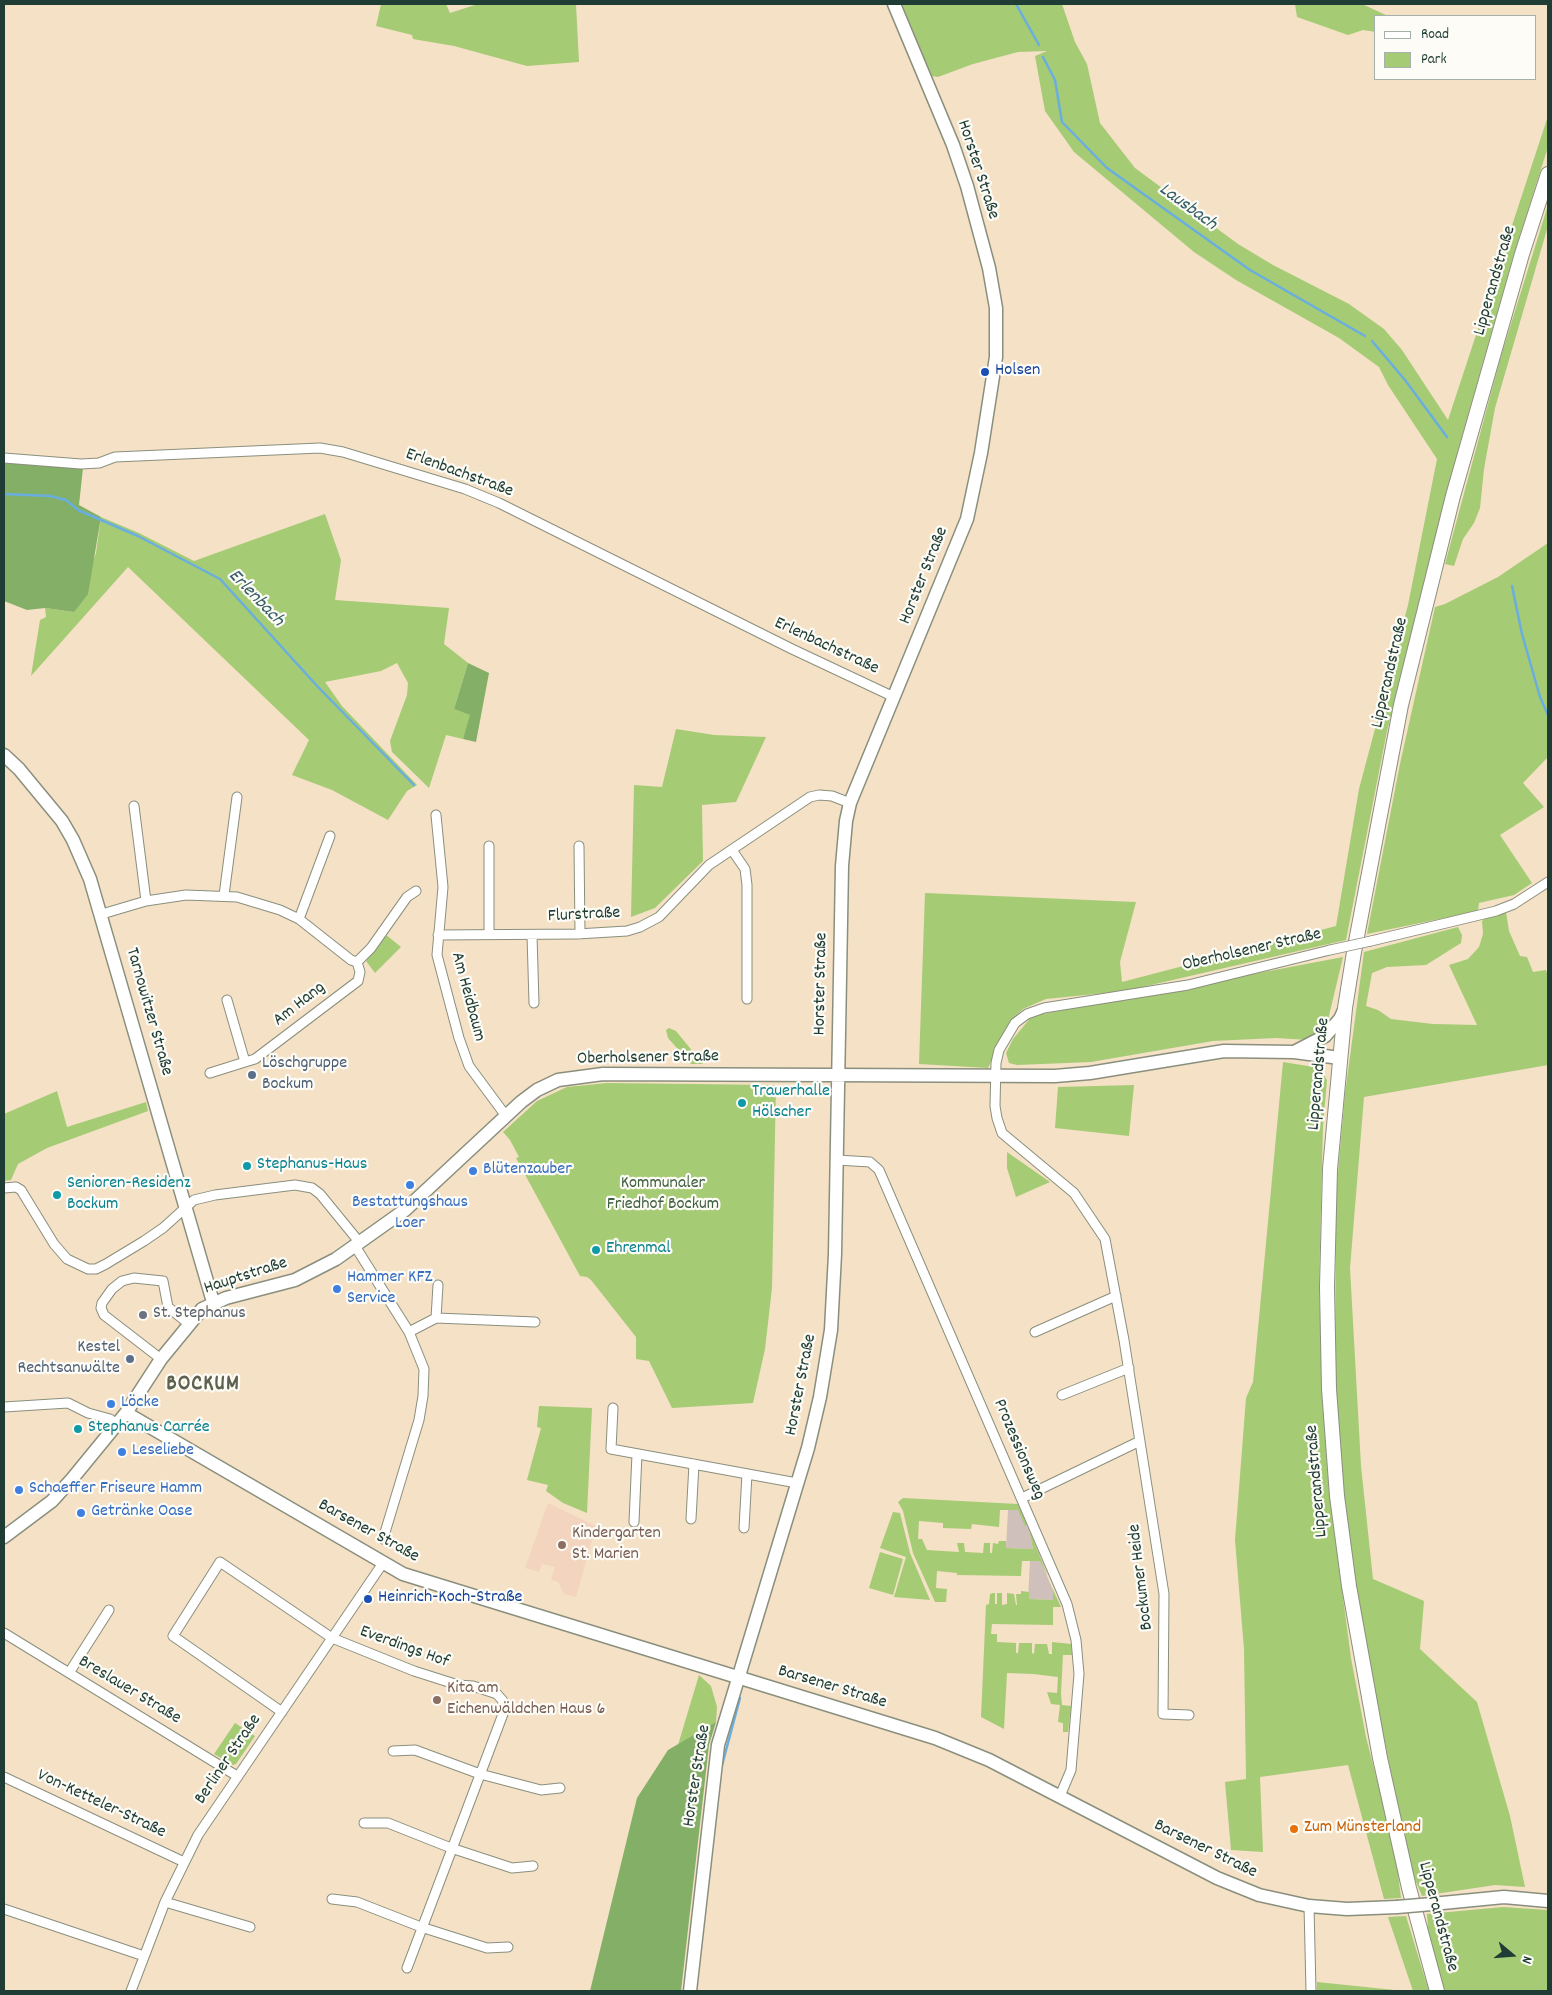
<!DOCTYPE html>
<html>
<head>
<meta charset="utf-8">
<style>
  body { margin:0 }
  #map { position:relative; width:1552px; height:1995px; overflow:hidden; background:#f5e1c6; font-family:Dekko,sans-serif }
  canvas { display:block }
  .frame { position:absolute; inset:0; border:5px solid #1f3d34; pointer-events:none }
  .legend { position:absolute; left:1374px; top:15px; width:162px; height:65px; box-sizing:border-box; background:#fdfcf7; border:1px solid #a4b0a9; margin:0; padding:6px 9px; list-style:none; font-size:15px; color:#1f3d34 }
  .legend li { display:flex; align-items:center; gap:10px; height:25px }
  .legend b { width:25px; border:1px solid #a4b0a9 }
  .north { position:absolute; left:1487px; top:1930px; width:50px; height:50px; -webkit-text-stroke:4px #fdfcf7; paint-order:stroke; rotate:108deg; font-size:14px; font-weight:700; line-height:20px; text-align:center; color:#1f3d34 }
  .north::after { content:''; display:block; margin:auto; width:18px; height:22px; background:#1f3d34; clip-path:polygon(50% 0,100% 100%,50% 72%,0 100%) }
</style>
</head>
<body>
<div id="map">
<canvas width="1552" height="1995"></canvas>
<div class="frame"></div>
<ul class="legend">
<li><b style="height:6px;background:#fff"></b>Road</li>
<li><b style="height:14px;background:#a5cb75"></b>Park</li>
</ul>
<div class="north">N</div>
</div>
<script>
const c = document.querySelector('canvas').getContext('2d');
c.lineJoin = 'round';
function fillPath(path, color) {
  c.fillStyle = color;
  c.fill(path, 'evenodd');
}
function toPath(rows) {
  const path = new Path2D();
  for (const r of rows) {
    path.moveTo(r[0], r[1]);
    for (let i = 2; i < r.length; i += 2) path.lineTo(r[i], r[i + 1]);
  }
  return path;
}
function stroke(path, color, width, dash) {
  c.strokeStyle = color;
  c.lineWidth = width;
  c.lineCap = dash ? 'butt' : 'round';
  c.setLineDash(dash || []);
  c.stroke(path);
}
function write(font, color, halo, rows, align = 'center') {
  c.font = font + ' Dekko,sans-serif';
  c.lineWidth = 4.5;
  c.setLineDash([]);
  c.textBaseline = 'middle';
  c.strokeStyle = halo;
  c.fillStyle = color;
  for (const [text, x, y, turn = 0] of rows) {
    c.save();
    c.translate(x, y);
    c.rotate((+turn || 0) * Math.PI / 180);
    c.textAlign = isNaN(turn) ? turn : align;
    if (halo) c.strokeText(text, 0, 0);
    c.fillText(text, 0, 0);
    c.restore();
  }
}
fillPath(toPath([
  [548,1503,596,1526,576,1597,564,1594,558,1582,551,1580,555,1567,542,1564,539,1572,525,1568]
]), '#f3d4bf');
fillPath(toPath([
  [1008,1510,1018,1510,1029,1530,1033,1549,1006,1548],
  [1030,1561,1041,1561,1053,1591,1053,1600,1028,1599]
]), '#cfc0bb');
fillPath(toPath([
  [381,4,446,4,450,13,478,4,576,4,579,62,527,66,454,46,413,39,412,35,376,26],
  [902,4,1062,4,1075,42,1087,64,1100,123,1135,168,1238,244,1273,265,1349,304,1384,329,1402,350,1448,420,1548,116,1548,147,1513,257,1460,443,1421,593,1387,731,1346,940,1125,991,1046,999,1023,1009,1011,1020,988,1068,919,1064,925,893,1136,902,1120,962,1122,982,1336,926,1359,789,1408,605,1437,459,1388,385,1379,367,1339,338,1236,280,1194,252,1074,152,1045,111,1035,56,1047,51,1018,52,973,64,938,77,932,76],
  [1295,4,1362,4,1388,16,1376,16,1376,32,1363,30,1348,35,1297,17],
  [1548,205,1548,226,1495,408,1484,469,1480,508,1474,523,1463,539,1454,566,1445,564,1501,356],
  [325,514,341,560,335,600,449,608,444,644,468,663,454,709,471,715,463,739,446,735,429,788,392,752,390,741,407,695,408,683,397,663,381,671,325,682,342,706,417,785,407,791,388,820,332,790,292,775,309,740,128,567,31,676,40,620,46,617,45,608,74,612,96,553,101,517,139,533,194,561],
  [1548,543,1548,757,1523,783,1544,807,1500,835,1532,883,1514,895,1479,903,1478,911,1367,934,1400,764,1435,607,1445,604,1498,577],
  [676,729,714,735,766,737,736,802,702,805,703,861,655,908,631,917,634,785,662,787],
  [1506,912,1509,931,1520,956,1527,957,1533,972,1546,970,1548,976,1548,1065,1364,1097,1350,1268,1361,1466,1373,1579,1424,1601,1420,1649,1477,1702,1510,1816,1525,1887,1495,1885,1422,1896,1411,1870,1371,1674,1355,1589,1344,1500,1335,1383,1336,1195,1345,1094,1364,952,1458,927,1462,935,1461,943,1426,965,1387,967,1372,973,1366,1006,1378,1010,1391,1019,1433,1024,1477,1025,1449,965,1468,959,1479,947,1483,934,1482,921,1487,917],
  [385,934,401,947,375,973,366,961],
  [1343,957,1328,1020,1318,1035,1309,1040,1276,1038,1213,1041,1091,1062,1017,1065,1009,1063,1006,1053,1013,1039,1032,1016],
  [669,1028,676,1031,703,1064,691,1064,668,1038,666,1030],
  [1283,1062,1320,1068,1327,1080,1323,1126,1319,1284,1322,1389,1329,1492,1351,1658,1366,1737,1395,1851,1401,1898,1384,1899,1348,1765,1260,1777,1263,1852,1231,1850,1225,1782,1246,1779,1244,1649,1235,1540,1246,1398,1253,1382],
  [607,1083,776,1085,772,1288,765,1349,753,1403,672,1408,649,1361,636,1359,636,1337,591,1280,587,1277,580,1276,516,1158,519,1157,510,1140,503,1132,537,1101,567,1087],
  [1134,1085,1129,1136,1055,1128,1058,1087],
  [57,1091,67,1127,146,1102,148,1111,47,1148,18,1164,11,1180,4,1181,4,1114],
  [1007,1152,1050,1182,1016,1197,1007,1168],
  [539,1406,592,1408,587,1513,563,1503,546,1491,548,1485,527,1480,541,1428,537,1427],
  [903,1498,1018,1504,1027,1525,1025,1526,1018,1510,1000,1510,999,1527,972,1524,971,1529,943,1528,943,1523,919,1521,918,1539,922,1539,927,1550,959,1552,957,1543,964,1543,965,1552,983,1553,984,1543,990,1543,990,1553,992,1553,993,1543,998,1544,999,1541,1006,1541,1006,1548,1033,1549,1029,1530,1048,1576,1040,1561,1022,1561,1021,1576,957,1575,957,1573,937,1571,936,1588,947,1589,946,1602,935,1602,913,1553,903,1511,898,1502],
  [893,1512,900,1513,910,1553,930,1600,894,1597,906,1557,880,1548],
  [880,1552,903,1559,893,1595,869,1588],
  [1050,1583,1061,1607,1053,1607,1053,1625,992,1624,991,1634,997,1634,997,1642,1016,1643,1016,1653,1018,1653,1019,1643,1032,1643,1032,1653,1034,1654,1035,1644,1047,1644,1049,1654,1052,1654,1052,1642,1071,1644,1072,1655,1063,1655,1061,1693,1062,1705,1071,1706,1068,1732,1063,1732,1063,1723,1058,1722,1060,1705,1051,1704,1047,1692,1057,1693,1058,1677,1033,1674,1007,1673,1004,1729,981,1717,986,1605,989,1604,990,1594,993,1593,995,1593,995,1604,997,1604,997,1593,1002,1593,1002,1605,1007,1604,1007,1593,1014,1594,1016,1605,1017,1605,1016,1594,1021,1594,1021,1591,1029,1592,1029,1599,1053,1600,1053,1591],
  [699,1675,711,1686,717,1707,716,1722,678,1745],
  [235,1723,255,1736,236,1764,233,1765,214,1754],
  [1503,1907,1548,1910,1548,1991,1443,1991,1429,1943,1427,1914],
  [1406,1916,1416,1949,1429,1991,1413,1991,1388,1917],
  [1317,1982,1404,1991,1317,1991]
]), '#a5cb75');
fillPath(toPath([
  [4,463,83,468,79,505,101,517,88,594,74,612,45,608,27,610,4,601],
  [468,663,489,673,476,742,463,739,470,715,454,709],
  [716,1722,709,1745,681,1991,590,1991,637,1798,668,1750]
]), '#84af66');
stroke(toPath([
  [1016,4,1039,45],
  [1043,57,1055,80,1062,122,1107,168,1250,270,1365,336],
  [1372,341,1405,380,1447,437],
  [4,494,50,496,66,500,78,510,138,536,220,579,318,687,414,785],
  [1512,586,1522,634,1540,697,1548,715],
  [721,1769,740,1698]
]), '#6aaedf', 2.5);
const street = toPath([
  [4,458,81,464,99,463,115,457,138,456,320,448,343,452,465,489,499,503,792,649,894,697],
  [134,806,146,901],
  [436,815,443,887,437,955,459,1038,469,1066,506,1116],
  [579,846,580,934],
  [732,850,745,869,747,885,747,999],
  [224,895,237,797],
  [102,914,146,901,186,895,237,897,280,910,299,919,351,960,357,962],
  [299,919,330,836],
  [489,934,489,846],
  [438,935,577,934,627,931,640,927,659,917,709,865,810,797,819,795,832,796,850,803],
  [532,935,534,1003],
  [1371,941,1496,911,1514,904,1548,882],
  [357,962,371,948,407,897,416,891],
  [227,1000,245,1062,255,1059,358,981,360,972,357,962],
  [210,1073,245,1062],
  [837,1160,870,1162,879,1170,1067,1604,1076,1640,1079,1674,1071,1770,1060,1796],
  [4,1188,16,1187,21,1190,54,1244,67,1259,88,1269,96,1269,106,1264,144,1241,163,1228,194,1200,215,1195,295,1185,312,1188,320,1194,360,1243],
  [355,1246,409,1332,424,1369,423,1396,419,1420,383,1539],
  [436,1318,438,1285],
  [409,1332,436,1318,535,1322],
  [1035,1332,1116,1296],
  [161,1359,104,1315,101,1308,102,1303,112,1289,122,1281,134,1278,163,1281,168,1307,189,1324],
  [1062,1395,1129,1368],
  [4,1407,68,1403,88,1413,110,1419,116,1424],
  [613,1408,611,1449,797,1483],
  [1022,1498,1140,1441],
  [691,1519,694,1464],
  [634,1522,637,1454],
  [744,1528,747,1474],
  [4,1633,237,1776],
  [69,1673,109,1610],
  [282,1712,173,1636,220,1562,332,1638,414,1671,458,1685,473,1686,497,1694,503,1701,503,1714,407,1968],
  [1189,1715,1163,1714,1164,1594,1124,1340,1105,1239,1074,1193,1002,1133,997,1118,995,1106,996,1063,999,1050,1015,1023,1027,1014,1044,1008,1188,985,1330,950],
  [393,1751,415,1750,480,1774,541,1790,560,1788],
  [4,1777,184,1862],
  [364,1823,388,1823,451,1848,512,1868,533,1866],
  [332,1899,357,1902,421,1927,487,1948,508,1947],
  [165,1902,250,1927],
  [1309,1906,1311,1991],
  [4,1909,144,1956],
  [131,1991,165,1902,198,1835,383,1563]
]);
const secondary = toPath([
  [4,755,19,769,62,821,73,840,90,879,213,1302],
  [1296,1051,1325,1036,1340,1019,1345,1008],
  [126,1413,403,1574,935,1738,989,1760,1217,1878,1259,1895,1309,1906,1347,1909,1397,1907],
  [4,1537,52,1501,72,1479,126,1413,161,1359,202,1309,226,1298,295,1280,336,1259,405,1210,521,1102,537,1090,558,1080,603,1074,1055,1076,1090,1073,1224,1051,1294,1052,1340,1058],
  [1432,1904,1504,1897,1548,1901],
  [690,1991,718,1745,808,1448,820,1397,831,1330,835,1254,842,866,846,821,850,803,967,519,981,453,996,357,996,308,989,268,967,186,953,145,894,4]
]);
const primary = toPath([
  [1437,1991,1409,1888,1380,1758,1349,1586,1337,1496,1329,1389,1327,1287,1330,1169,1345,1008,1354,952,1401,705,1453,496,1522,254,1548,174]
]);
stroke(street, '#8a8f7d', 11);
stroke(secondary, '#8a8f7d', 15);
stroke(primary, '#8a8f7d', 16);
stroke(street, '#fff', 9);
stroke(secondary, '#fff', 12);
stroke(primary, '#fff', 14);
const streetBridge = toPath([
  [1330,950,1371,941]
]);
const secondaryBridge = toPath([
  [1397,1907,1432,1904]
]);
stroke(streetBridge, '#8a8f7d', 11, []);
stroke(secondaryBridge, '#8a8f7d', 15, []);
stroke(streetBridge, '#fff', 9);
stroke(secondaryBridge, '#fff', 12);
for (const [x, y, r, color] of [
  [985,372,5,"#1a4fb4"],
  [252,1075,5,"#5c6f8a"],
  [742,1103,5,"#0f9aa8"],
  [247,1166,5,"#0f9aa8"],
  [473,1171,5,"#3f7fe0"],
  [410,1185,5,"#3f7fe0"],
  [57,1195,5,"#0f9aa8"],
  [596,1250,5,"#0f9aa8"],
  [337,1289,5,"#3f7fe0"],
  [143,1315,5,"#6b7280"],
  [130,1359,5,"#5c6f8a"],
  [111,1404,5,"#3f7fe0"],
  [78,1429,5,"#0f9aa8"],
  [122,1452,5,"#3f7fe0"],
  [19,1490,5,"#3f7fe0"],
  [81,1513,5,"#3f7fe0"],
  [562,1545,5,"#8d6e63"],
  [368,1599,5,"#1a4fb4"],
  [437,1700,5,"#8d6e63"],
  [1294,1829,5,"#e8710a"]
]) {
  const dot = new Path2D();
  dot.arc(x, y, r, 0, 2 * Math.PI);
  c.fillStyle = color;
  c.fill(dot);
  stroke(dot, '#fdfcf7', 2);
}
write('18px', '#1f3d34', '#fdfcf7', [
  ["Horster Straße",977,170,72],
  ["Lipperandstraße",1496,281,-74],
  ["Erlenbachstraße",459,474,20],
  ["Horster Straße",925,576,-68],
  ["Erlenbachstraße",826,647,25],
  ["Lipperandstraße",1391,673,-77],
  ["Flurstraße",584,916,-3],
  ["Oberholsener Straße",1252,951,-13],
  ["Horster Straße",822,984,-89],
  ["Am Heidbaum",467,997,75],
  ["Am Hang",300,1005,-38],
  ["Tarnowitzer Straße",148,1012,74],
  ["Oberholsener Straße",648,1059,-1],
  ["Lipperandstraße",1320,1074,-85],
  ["Hauptstraße",246,1277,-18],
  ["Horster Straße",802,1385,-79],
  ["Prozessionsweg",1018,1450,67],
  ["Lipperandstraße",1318,1481,-95],
  ["Barsener Straße",368,1532,29],
  ["Bockumer Heide",1142,1577,-97],
  ["Everdings Hof",404,1648,20],
  ["Barsener Straße",832,1688,17],
  ["Breslauer Straße",129,1691,31],
  ["Berliner Straße",229,1760,-56],
  ["Horster Straße",698,1776,-81],
  ["Von-Ketteler-Straße",101,1805,25],
  ["Barsener Straße",1205,1850,26],
  ["Lipperandstraße",1437,1917,75]
]);
write('18px', '#164399', '#fdfcf7', [
  ["Holsen",995,372],
  ["Heinrich-Koch-Straße",378,1599]
], 'left');
write('18px', '#4e5e75', '#fdfcf7', [
  ["Löschgruppe",262,1065],
  ["Bockum",262,1086],
  ["Kestel",120,1349,"right"],
  ["Rechtsanwälte",120,1370,"right"]
], 'left');
write('18px', '#0d838f', '#fdfcf7', [
  ["Trauerhalle",752,1093],
  ["Hölscher",752,1114],
  ["Stephanus-Haus",257,1166],
  ["Senioren-Residenz",67,1185],
  ["Bockum",67,1206],
  ["Ehrenmal",606,1250],
  ["Stephanus Carrée",88,1429]
], 'left');
write('18px', '#366cbe', '#fdfcf7', [
  ["Blütenzauber",483,1171],
  ["Bestattungshaus",410,1204,"center"],
  ["Loer",410,1225,"center"],
  ["Hammer KFZ",347,1279],
  ["Service",347,1300],
  ["Löcke",121,1404],
  ["Leseliebe",132,1452],
  ["Schaeffer Friseure Hamm",29,1490],
  ["Getränke Oase",91,1513]
], 'left');
write('18px', '#406044', '#fdfcf7', [
  ["Kommunaler",663,1185],
  ["Friedhof Bockum",663,1206]
]);
write('18px', '#5b616d', '#fdfcf7', [
  ["St. Stephanus",153,1315]
], 'left');
write('18px', '#785e54', '#fdfcf7', [
  ["Kindergarten",572,1535],
  ["St. Marien",572,1556],
  ["Kita am",447,1690],
  ["Eichenwäldchen Haus 6",447,1711]
], 'left');
write('18px', '#c56008', '#fdfcf7', [
  ["Zum Münsterland",1304,1829]
], 'left');
write('italic 19px', '#365f67', '#fdfcf7', [
  ["Lausbach",1187,208,36],
  ["Erlenbach",255,599,46]
]);
c.letterSpacing = '1px';
write('bold 22px', '#5d614f', '#fdfcf7', [
  ["BOCKUM",203,1386]
]);
c.letterSpacing = '0px';
</script>
</body>
</html>
